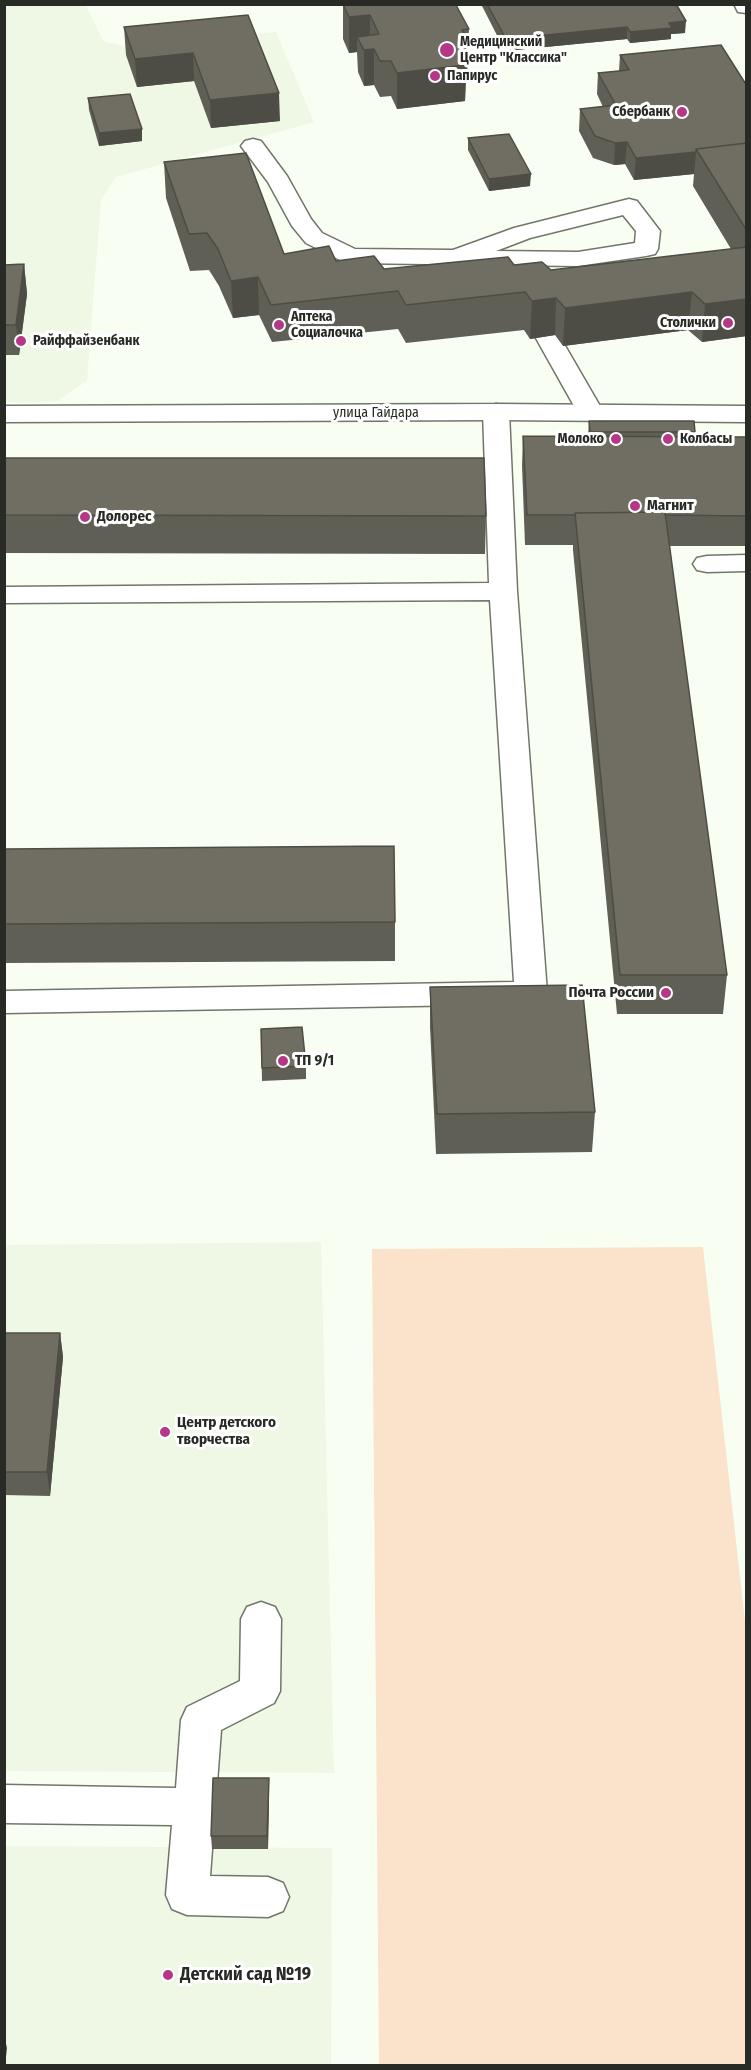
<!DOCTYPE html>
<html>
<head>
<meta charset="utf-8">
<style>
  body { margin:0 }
  #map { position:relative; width:751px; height:2070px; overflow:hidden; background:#f9fef2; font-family:"Fira Sans Condensed",sans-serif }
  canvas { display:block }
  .frame { position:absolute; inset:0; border:6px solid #282a25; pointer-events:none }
</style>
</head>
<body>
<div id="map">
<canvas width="751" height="2070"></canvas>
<div class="frame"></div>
</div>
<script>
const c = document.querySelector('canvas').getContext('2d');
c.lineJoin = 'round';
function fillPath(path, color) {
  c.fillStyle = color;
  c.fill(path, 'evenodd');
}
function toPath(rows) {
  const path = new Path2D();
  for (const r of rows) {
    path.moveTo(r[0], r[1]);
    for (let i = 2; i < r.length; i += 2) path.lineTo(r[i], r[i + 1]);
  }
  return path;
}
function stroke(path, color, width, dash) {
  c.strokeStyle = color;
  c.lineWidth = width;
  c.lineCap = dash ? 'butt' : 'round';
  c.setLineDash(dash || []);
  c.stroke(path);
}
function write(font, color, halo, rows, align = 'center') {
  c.font = font + ' "Fira Sans Condensed",sans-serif';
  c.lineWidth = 6;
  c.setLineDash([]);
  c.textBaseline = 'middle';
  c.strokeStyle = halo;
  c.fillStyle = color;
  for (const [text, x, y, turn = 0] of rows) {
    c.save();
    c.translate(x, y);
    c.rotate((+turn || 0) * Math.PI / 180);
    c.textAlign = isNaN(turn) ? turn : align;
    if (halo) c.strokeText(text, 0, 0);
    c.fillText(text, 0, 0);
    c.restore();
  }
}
fillPath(toPath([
  [5,5,86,5,103,41,127,47,276,32,314,122,116,177,101,200,87,381,55,402,5,402],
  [321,1242,334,1773,5,1771,4,1245],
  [5,1846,332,1848,331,2065,5,2066]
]), '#eff8e4');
fillPath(toPath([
  [703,1247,746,1630,746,2065,379,2065,372,1249]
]), '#fae3ca');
const service = toPath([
  [253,139,261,141,287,176,311,219,322,233,355,249,453,250,514,228,629,199,637,201,660,231,658,249,655,254,646,256,578,266,351,263,342,261,306,243,292,226,268,182,241,146,245,141,253,139],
  [623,215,636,231,635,243,578,252,496,251,530,238,623,215],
  [526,292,535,294,538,299,604,413,600,419,591,421,582,419,578,413,514,299,517,294,526,292],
  [496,404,505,406,509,412,517,591,547,993,543,1001,531,1004,4,1013,4,991,514,982,490,600,4,603,4,587,489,583,483,412,487,406,496,404],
  [746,555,746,571,707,572,697,570,693,564,697,558,707,556,746,555],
  [261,1602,275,1607,281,1619,280,1691,274,1703,221,1730,210,1876,268,1877,283,1883,289,1897,283,1911,268,1917,187,1915,172,1909,166,1895,172,1825,4,1823,4,1785,176,1788,181,1720,187,1707,240,1681,241,1619,247,1607,261,1602]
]);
const minor = toPath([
  [734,4,746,4,746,13,738,12,734,4],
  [496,404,746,406,746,422,496,420,4,422,4,406,496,404]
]);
stroke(service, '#71766b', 3);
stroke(minor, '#71766b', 3);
fillPath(service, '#fff');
fillPath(minor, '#fff');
fillPath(toPath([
  [336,4,450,4,469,29,467,76,466,76,465,101,397,109,391,96,380,97,374,85,364,86,358,72,357,52,349,53,343,39,343,6,337,6],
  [481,4,676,4,685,33,671,34,671,39,630,43,627,39,505,51],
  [248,15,280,121,211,128,194,81,137,87,126,55,124,27],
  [620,55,747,86,747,336,702,342,688,330,563,346,555,335,530,339,524,330,406,343,398,329,272,342,259,315,233,318,219,286,209,270,190,271,166,198,164,162,284,254,336,261,384,269,514,265,551,270,731,249,693,186,694,174,634,180,625,164,614,165,593,158,579,131,580,109,603,107,597,94,598,73,619,71],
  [88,98,142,129,142,141,99,146,89,110],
  [468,138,530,186,489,191,468,150],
  [24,264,27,294,19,355,4,355,4,265],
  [589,421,695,432,695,437,747,437,747,546,669,546,727,975,723,1014,617,1014,573,550,573,545,525,545,522,466,523,436,588,436],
  [4,458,486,516,485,554,4,553],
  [4,849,395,922,395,961,4,963],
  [430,987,595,1112,592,1152,436,1154,430,1027],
  [261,1029,306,1066,306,1079,262,1081],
  [4,1333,60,1333,63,1357,50,1496,4,1495],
  [269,1791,268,1849,212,1849,211,1836]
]), '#605f55');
fillPath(toPath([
  [370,15,370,50,374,49,374,85,364,86,364,51,357,37,357,52,349,53,349,17],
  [686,21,685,33,671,34,671,39,630,43,630,32,669,23],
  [627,27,627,39,505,51,506,39],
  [468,40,467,76,466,76,465,101,397,109,397,73,460,41],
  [193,53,194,81,137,87,135,59],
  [279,93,280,121,211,128,210,100],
  [142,129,142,141,99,146,99,133],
  [627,142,625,164,614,165,615,143],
  [696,152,694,174,634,180,636,158],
  [531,174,530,186,489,191,489,179],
  [24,264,27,294,19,355,16,325],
  [258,277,259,315,233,318,231,281],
  [692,292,688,330,563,346,565,308],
  [556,298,555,335,530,339,532,301],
  [747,299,747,336,702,342,705,304],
  [60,1333,63,1357,50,1496,47,1472],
  [269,1778,269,1791,268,1849,267,1836],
  [4,2035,7,2048,5,2066,4,2066]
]), '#4e4d45');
const building = toPath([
  [343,4,456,5,469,29,462,30,468,40,460,41,466,53,459,54,465,65,397,73,391,61,380,61,374,49,364,50,357,37,379,34,370,15,349,17,343,4],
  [487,4,676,4,686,21,669,23,672,28,630,32,627,27,506,39,487,4],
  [248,15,279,93,210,100,193,53,135,59,124,27,248,15],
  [721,45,747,86,747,143,696,149,696,152,636,158,627,142,615,143,595,136,580,109,616,105,598,73,629,70,620,55,721,45],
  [130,94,142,129,99,133,88,98,130,94],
  [509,134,531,174,489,179,468,138,509,134],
  [747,143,747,231,696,149,747,143],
  [246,153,284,254,329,246,336,261,374,256,384,269,508,257,514,265,542,262,551,270,747,247,747,299,705,304,692,292,565,308,556,298,532,301,525,292,406,305,398,291,271,305,258,277,231,281,218,249,207,233,189,234,164,162,246,153],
  [24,264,16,325,4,325,4,265,24,264],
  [589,421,694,421,695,432,590,432,589,421],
  [523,436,747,437,747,516,665,515,665,512,575,513,575,515,527,515,523,436],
  [4,458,484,458,486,516,4,515,4,458],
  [665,512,727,975,620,975,575,513,665,512],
  [394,846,395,922,4,924,4,849,394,846],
  [582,985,595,1112,437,1114,430,987,582,985],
  [302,1027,306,1066,262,1068,261,1029,302,1027],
  [4,1333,60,1333,47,1472,4,1472,4,1333],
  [213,1778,269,1778,267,1836,211,1836,213,1778]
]);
fillPath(building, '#706e63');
stroke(building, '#4e4d45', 1.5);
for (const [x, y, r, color] of [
  [447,50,8,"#b53886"],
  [435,76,6,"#b53886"],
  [682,112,6,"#b53886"],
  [728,323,6,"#b53886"],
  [279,325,6,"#b53886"],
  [21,341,6,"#b53886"],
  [616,439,6,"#b53886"],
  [668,439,6,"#b53886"],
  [635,506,6,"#b53886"],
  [85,517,6,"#b53886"],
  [666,993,6,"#b53886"],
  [283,1061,6,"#b53886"],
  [165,1432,6,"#b53886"],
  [168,1975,6,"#b53886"]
]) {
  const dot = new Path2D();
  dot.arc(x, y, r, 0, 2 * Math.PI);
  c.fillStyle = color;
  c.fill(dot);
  stroke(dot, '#fff', 2);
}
write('bold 14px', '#282a25', '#fff', [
  ["Медицинский",460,42],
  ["Центр \"Классика\"",460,58],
  ["Папирус",447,76],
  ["Сбербанк",670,112,"right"],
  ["Аптека",291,317],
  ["Социалочка",291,333],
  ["Столички",716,323,"right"],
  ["Райффайзенбанк",33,341],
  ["Молоко",604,439,"right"],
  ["Колбасы",680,439]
], 'left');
write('14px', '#282a25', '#fff', [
  ["улица Гайдара",376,413]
]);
write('bold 15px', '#282a25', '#fff', [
  ["Магнит",647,506],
  ["Долорес",97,517],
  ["Почта России",654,993,"right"],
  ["ТП 9/1",295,1061],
  ["Центр детского",177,1423],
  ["творчества",177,1440]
], 'left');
write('bold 18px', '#282a25', '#fff', [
  ["Детский сад №19",180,1975]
], 'left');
</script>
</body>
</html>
